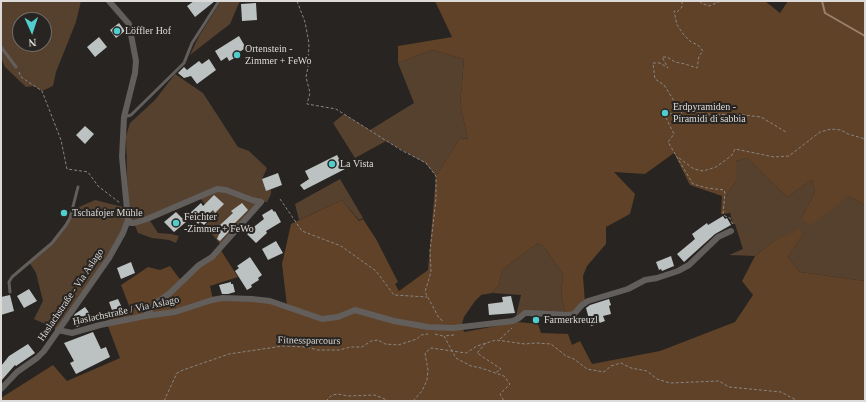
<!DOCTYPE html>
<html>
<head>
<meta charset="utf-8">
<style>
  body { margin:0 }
  #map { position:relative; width:866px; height:402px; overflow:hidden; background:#272421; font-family:"Times New Roman",serif }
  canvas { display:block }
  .frame { position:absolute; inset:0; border:2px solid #dddbd9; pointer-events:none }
  .north { position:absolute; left:12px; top:12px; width:40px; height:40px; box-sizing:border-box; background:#272421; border:1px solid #706d6b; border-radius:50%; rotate:177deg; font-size:11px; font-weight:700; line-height:16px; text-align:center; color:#dddbd9 }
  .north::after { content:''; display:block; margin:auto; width:14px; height:18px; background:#52cdcd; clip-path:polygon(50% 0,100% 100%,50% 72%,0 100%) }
</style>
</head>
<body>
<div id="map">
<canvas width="866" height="402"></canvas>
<div class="frame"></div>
<div class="north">N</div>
</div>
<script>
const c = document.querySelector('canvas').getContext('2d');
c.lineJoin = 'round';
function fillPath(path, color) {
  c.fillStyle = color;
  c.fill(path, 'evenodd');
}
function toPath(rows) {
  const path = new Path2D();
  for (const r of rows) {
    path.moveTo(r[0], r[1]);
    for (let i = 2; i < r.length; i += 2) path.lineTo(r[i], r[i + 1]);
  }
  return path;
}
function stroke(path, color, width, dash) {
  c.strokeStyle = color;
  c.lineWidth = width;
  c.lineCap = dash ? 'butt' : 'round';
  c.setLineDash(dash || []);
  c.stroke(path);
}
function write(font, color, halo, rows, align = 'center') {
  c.font = font + ' "Times New Roman",serif';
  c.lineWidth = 4;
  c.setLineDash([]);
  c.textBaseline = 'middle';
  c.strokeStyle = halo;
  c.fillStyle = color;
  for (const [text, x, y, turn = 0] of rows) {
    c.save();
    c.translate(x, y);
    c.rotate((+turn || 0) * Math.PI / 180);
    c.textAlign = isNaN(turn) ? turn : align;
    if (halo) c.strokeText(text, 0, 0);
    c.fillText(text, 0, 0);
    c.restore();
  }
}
fillPath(toPath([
  [1,1,81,1,76,22,56,72,53,86,42,91,34,86,26,87,5,67,1,58],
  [20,20,44,20,44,44,20,44],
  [221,1,242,1,239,3,230,24,190,55,199,36],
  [432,50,464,59,460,105,468,139,460,138,436,176,425,163,386,141,355,158,333,123,344,114,370,130,414,103,398,63],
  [175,74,203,93,238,147,249,151,267,168,262,179,266,191,271,189,271,194,267,202,261,202,222,246,205,226,214,215,199,197,147,219,151,222,158,233,171,234,179,236,176,243,169,240,152,238,138,233,134,223,131,223,58,330,34,319,43,301,36,273,29,262,52,243,66,225,72,210,95,200,127,208,128,206,126,136,130,123,155,100],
  [747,158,787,197,812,180,815,192,801,219,848,196,865,205,865,281,800,272,788,257,804,233,799,230,775,240,755,256,729,255,743,249,735,224,733,224,730,213,725,208,725,197,736,181,736,161],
  [340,179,363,218,359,220,342,200,299,220,295,204],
  [538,243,544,247,563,274,561,294,566,315,516,316,521,295,492,293,499,285,502,270]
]), '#56412f');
fillPath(toPath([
  [435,1,765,1,780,13,788,1,865,1,865,205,848,196,811,225,801,219,815,192,812,180,787,197,747,158,736,161,736,181,725,197,725,208,730,213,721,214,722,196,690,185,674,153,645,174,614,172,635,194,630,214,606,227,606,244,587,266,583,276,585,303,574,313,566,315,561,294,563,274,544,247,538,243,502,270,499,285,492,293,481,295,475,301,464,317,462,324,464,332,518,322,538,324,541,333,568,334,572,345,580,341,592,364,660,351,735,322,753,295,742,281,755,256,775,240,799,229,804,233,788,257,800,272,865,281,865,401,1,401,1,398,53,365,67,381,120,358,106,321,130,308,121,285,148,267,160,270,170,266,182,282,220,249,238,277,210,286,213,300,252,299,287,306,282,264,291,224,342,200,359,221,363,219,376,239,398,282,395,284,399,291,428,270,436,176,460,138,468,139,460,105,464,59,432,50,398,63,398,46,452,37]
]), '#5f4228');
stroke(toPath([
  [822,1,825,13,865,36]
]), '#98826e', 2);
fillPath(toPath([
  [194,1,215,1,195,17,187,6],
  [256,3,257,20,242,21,241,4],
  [119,23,125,31,116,38,110,30],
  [239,36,246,48,239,52,240,55,229,61,227,57,221,61,215,51],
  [99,37,107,47,95,57,87,47],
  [209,59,216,70,197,84,191,76,184,78,178,73,184,67,187,70,199,61,202,64],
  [85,126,94,134,85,144,76,135],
  [337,155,345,169,304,190,300,185,309,179,305,171],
  [278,173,282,185,266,191,262,179],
  [214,195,224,204,215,213,213,210,205,218,208,221,204,225,200,222,198,224,189,214,201,203,203,206],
  [242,203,248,210,234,224,235,225,220,241,217,239,222,227,220,225,233,213,231,211],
  [272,209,274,212,275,211,281,222,266,231,267,233,256,243,246,233,264,219,262,215],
  [176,212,186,222,174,232,164,222],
  [723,216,725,219,727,218,731,225,715,234,684,262,677,254,695,239,692,234,707,223,708,225],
  [276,241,283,253,268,260,262,249],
  [671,256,674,266,662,271,661,269,659,270,656,262],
  [250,257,262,275,258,278,259,280,251,285,252,287,247,290,235,271,239,268,237,266],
  [131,262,135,273,121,279,117,268],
  [231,282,231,284,233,284,235,292,228,294,222,294,219,285],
  [29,289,37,301,24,308,17,296],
  [10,295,14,311,1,315,1,297],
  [511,296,515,313,489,315,488,304,503,302,502,297],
  [118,299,123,310,113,313,109,302],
  [609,299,611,305,609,306,611,314,603,316,605,321,591,326,586,308,590,305],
  [85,307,92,317,77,327,72,319,75,314],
  [93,332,101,349,106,347,110,357,76,374,70,363,74,361,64,343],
  [28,344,35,353,16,366,15,365,1,381,1,366,9,356]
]), '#bcc2c2');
stroke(toPath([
  [297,1,305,22,309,43,308,67,306,77,310,93,307,104,336,109,401,150,426,163,436,176,436,199,430,251,431,272,425,292,439,318,443,321],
  [682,1,682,7,677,12,674,11,677,25,684,35,691,42,698,45,703,51,699,56,697,68,685,64,675,62,667,57,662,57,668,68,660,63,653,63,655,79,664,85,678,107,682,107,681,118,662,110,674,134,668,142,693,184,707,188,724,190,725,193,723,214,725,216,730,218,733,225],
  [700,1,701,3,709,6,721,1],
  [19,72,21,77,42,91,61,140,67,169,88,172,98,186,120,203],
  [683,107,706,114,744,115,761,117,786,132],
  [679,158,694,169,703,171,716,167,727,159,732,155,735,149,774,157,789,156,820,132,831,129,841,130,848,134,865,139],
  [280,199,302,231,341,246,376,271,394,295,427,297],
  [435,334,443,336],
  [454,335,444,336,456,358,471,366,481,368,504,376,510,384,500,394,504,401],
  [500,339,512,328],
  [486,343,477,353,501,369,495,373],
  [164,401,177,373,183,370,229,354,283,346,306,347,318,350,340,350,350,347,362,347,371,341,378,340,385,344,398,345,417,339,421,335,428,334],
  [326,401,332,395,338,394,348,396,375,395,389,401],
  [413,401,422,391,427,380,428,370,425,353,431,348,466,353,477,346,496,340,525,344,536,343,551,344,566,356,574,359,587,369,604,372,611,366,621,363,631,368,647,371,657,379,670,383,719,381,729,387,781,392,798,401]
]), '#888583', 1, [3, 2]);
stroke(toPath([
  [1,47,16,67],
  [124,117,131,115,184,63,192,43,219,1],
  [10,292,9,282,12,277,52,243,66,225,70,218,78,187]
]), '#625e5b', 3);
stroke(toPath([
  [128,220,131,223,134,223,147,219,217,189,226,190,252,200,261,202],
  [145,316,156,303,170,293,199,265,212,257,261,202],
  [58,330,72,333,100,325,145,316,175,312,212,300,223,298,252,299,270,301,322,319,338,317,355,310,394,321,428,327,453,328,513,321,519,318,525,313,529,313,569,315,574,314,582,305,588,301,628,289,645,280,657,278,678,271,689,265,718,237,731,231],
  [1,389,17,372,37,358,44,351,109,258,123,233,128,220,122,157,124,117,135,73,136,61,129,24,109,1]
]), '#625e5b', 6);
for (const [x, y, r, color] of [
  [117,31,4,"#52cdcd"],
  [237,55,4,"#52cdcd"],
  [665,113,4,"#52cdcd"],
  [332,164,4,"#52cdcd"],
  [64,213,4,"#52cdcd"],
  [176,223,4,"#52cdcd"],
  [536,320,4,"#52cdcd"]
]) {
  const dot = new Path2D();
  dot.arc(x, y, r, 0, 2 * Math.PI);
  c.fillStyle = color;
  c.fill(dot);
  stroke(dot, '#272421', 1.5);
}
write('10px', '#dddbd9', '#272421', [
  ["Löffler Hof",125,31],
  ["Ortenstein -",245,49],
  ["Zimmer + FeWo",245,61],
  ["Erdpyramiden -",673,107],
  ["Piramidi di sabbia",673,119],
  ["La Vista",340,164],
  ["Tschafojer Mühle",72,213],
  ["Feichter",184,217],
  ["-Zimmer + FeWo",184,229],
  ["Farmerkreuzl",544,320]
], 'left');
write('10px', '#dddbd9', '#272421', [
  ["Haslachstraße - Via Aslago",71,295,-56],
  ["Haslachstraße / Via Aslago",126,311,-12],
  ["Fitnessparcours",309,341,1]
]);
</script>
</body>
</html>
